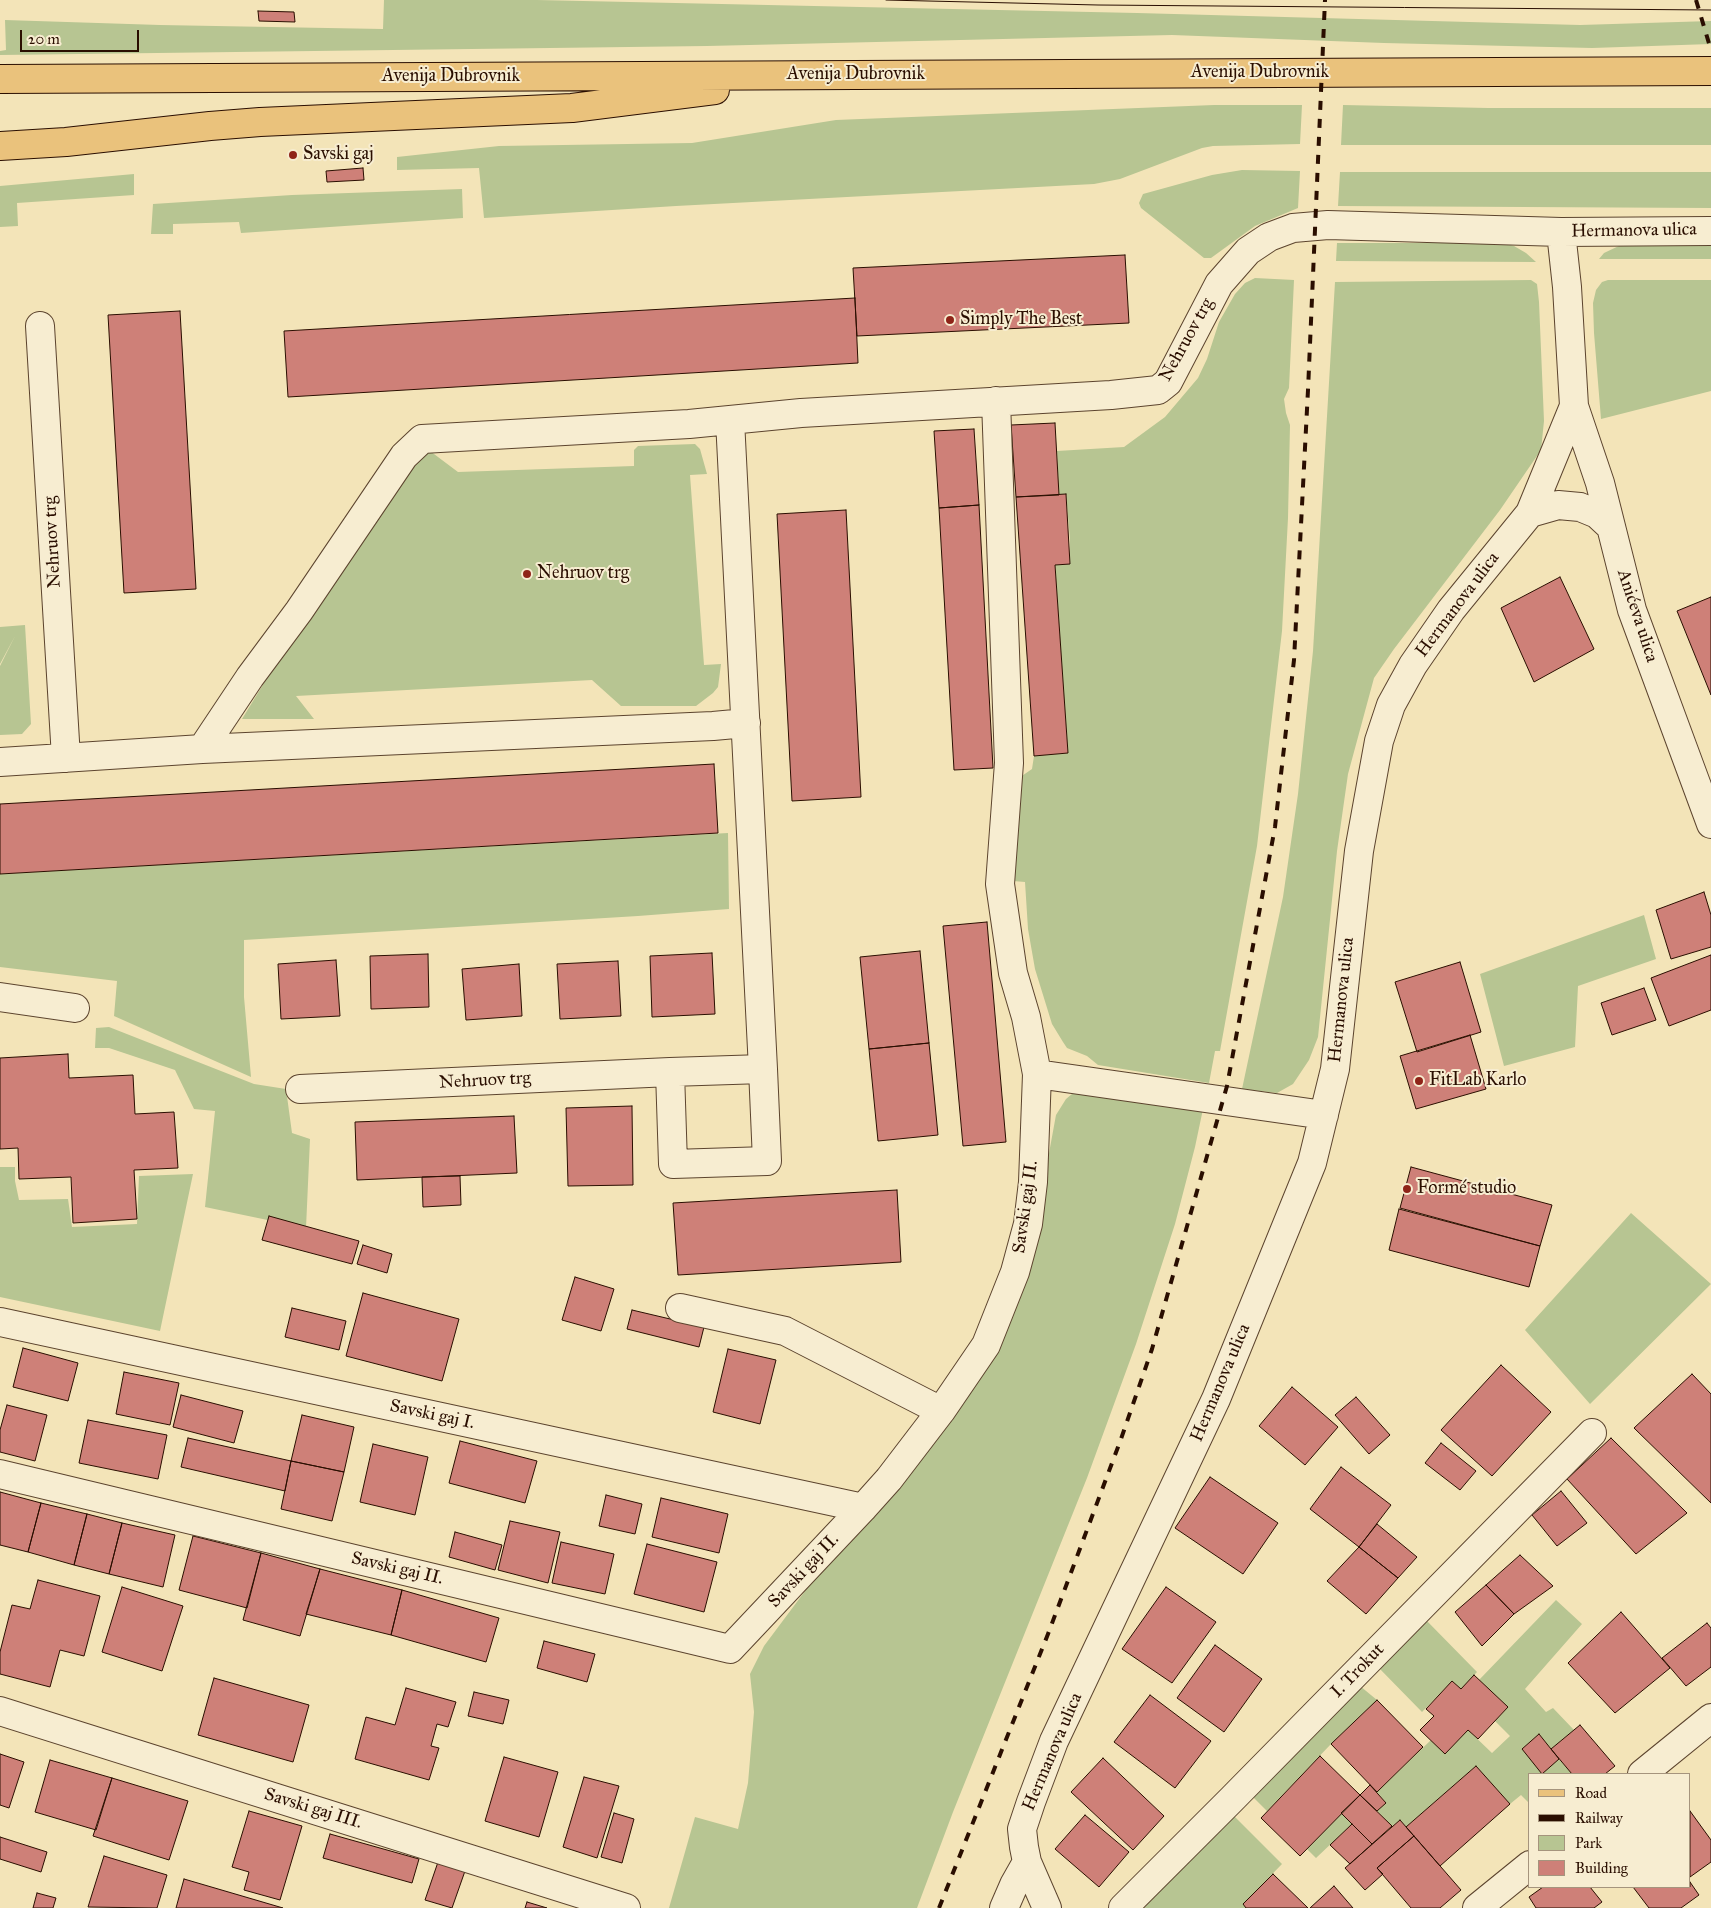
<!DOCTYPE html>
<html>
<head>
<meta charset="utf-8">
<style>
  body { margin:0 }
  #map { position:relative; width:1711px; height:1908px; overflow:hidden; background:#f3e4b8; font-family:"IM FELL Great Primer",serif }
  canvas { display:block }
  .legend { position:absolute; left:1528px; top:1773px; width:162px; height:115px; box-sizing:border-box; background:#f7edd1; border:1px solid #a5947d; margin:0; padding:6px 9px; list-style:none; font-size:15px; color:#2a0e00 }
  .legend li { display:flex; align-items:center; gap:10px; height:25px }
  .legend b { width:25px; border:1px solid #a5947d }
  .scale { position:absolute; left:20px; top:30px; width:119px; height:22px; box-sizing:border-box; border:2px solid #2a0e00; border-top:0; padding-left:6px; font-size:15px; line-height:18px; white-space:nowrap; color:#2a0e00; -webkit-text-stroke:4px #f7edd1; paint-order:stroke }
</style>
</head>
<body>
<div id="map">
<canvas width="1711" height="1908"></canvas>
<ul class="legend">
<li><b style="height:6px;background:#eac27c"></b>Road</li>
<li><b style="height:6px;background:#2a0e00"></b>Railway</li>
<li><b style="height:14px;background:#b7c592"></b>Park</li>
<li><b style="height:14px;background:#ce8078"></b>Building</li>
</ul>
<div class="scale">20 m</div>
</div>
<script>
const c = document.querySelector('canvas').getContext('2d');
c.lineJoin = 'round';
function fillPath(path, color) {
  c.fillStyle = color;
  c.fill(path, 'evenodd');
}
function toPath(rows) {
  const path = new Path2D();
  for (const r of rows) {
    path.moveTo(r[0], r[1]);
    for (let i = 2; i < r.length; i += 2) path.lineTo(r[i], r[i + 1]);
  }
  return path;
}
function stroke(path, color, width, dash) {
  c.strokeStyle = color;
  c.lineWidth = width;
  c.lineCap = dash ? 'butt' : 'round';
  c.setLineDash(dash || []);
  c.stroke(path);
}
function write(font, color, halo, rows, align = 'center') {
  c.font = font + ' "IM FELL Great Primer",serif';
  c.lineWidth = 4;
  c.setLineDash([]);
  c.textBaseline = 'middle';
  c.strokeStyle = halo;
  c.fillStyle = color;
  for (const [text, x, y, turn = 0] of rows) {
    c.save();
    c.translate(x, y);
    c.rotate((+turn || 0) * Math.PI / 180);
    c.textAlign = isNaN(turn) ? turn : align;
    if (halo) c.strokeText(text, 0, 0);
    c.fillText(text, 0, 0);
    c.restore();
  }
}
fillPath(toPath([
  [384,0,537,0,1137,13,1580,25,1711,21,1711,44,1592,48,1384,43,1172,35,707,46,0,55,0,51,6,50,5,20,160,25,383,29],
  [1214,105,1302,105,1300,144,1213,146,1202,148,1120,179,1094,184,676,206,484,218,479,168,397,170,397,157,499,146,692,143,836,120],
  [1343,105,1488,108,1711,108,1711,145,1341,145],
  [1242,170,1300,171,1298,208,1255,226,1211,258,1204,258,1141,208,1139,203,1143,194,1212,175],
  [1340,172,1711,172,1711,208,1338,206],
  [134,174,134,195,17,203,18,226,0,227,0,186],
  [462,189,463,218,241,233,239,222,173,224,173,234,151,234,153,204,292,195],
  [1711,242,1711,259,1599,259,1604,253,1623,244],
  [1337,243,1504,243,1514,246,1526,253,1536,262,1336,261],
  [1255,278,1294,280,1289,388,1284,399,1286,413,1290,425,1288,518,1282,631,1257,846,1220,1051,1215,1051,1209,1083,1098,1065,1087,1056,1067,1048,1063,1042,1052,1024,1035,969,1028,929,1025,882,1013,881,1016,780,1032,769,1034,756,1068,753,1055,565,1070,563,1070,539,1066,494,1059,495,1057,451,1124,447,1165,417,1198,378,1207,359,1219,322,1235,294,1245,283],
  [1531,280,1537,284,1539,302,1544,421,1541,450,1500,510,1394,649,1374,678,1348,774,1337,851,1318,1037,1309,1060,1293,1084,1277,1093,1242,1089,1283,897,1298,794,1313,651,1335,282],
  [1608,280,1711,280,1711,391,1601,419,1594,333,1593,303,1596,290,1602,282],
  [695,444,700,449,707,474,690,475,704,665,721,664,718,687,713,693,696,706,621,706,592,680,296,696,314,719,242,719,283,652,404,475,424,454,430,451,458,472,634,466,634,450,638,446],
  [25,625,31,724,22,734,0,735,0,666,15,636,0,664,0,627],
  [728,833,729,909,638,916,244,940,244,997,251,1077,114,1016,117,981,0,967,0,874],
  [1644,915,1656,959,1578,986,1575,1047,1504,1066,1480,974],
  [109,1027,254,1084,286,1089,292,1133,310,1139,306,1228,205,1207,215,1111,194,1109,175,1070,109,1048,95,1048,96,1028],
  [1078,1089,1203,1109,1195,1147,1175,1224,1136,1344,1087,1478,953,1812,917,1908,669,1908,695,1817,738,1829,748,1783,754,1712,750,1674,764,1646,829,1559,938,1430,1034,1235,1056,1115,1066,1099],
  [0,1167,15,1167,15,1181,19,1200,68,1199,72,1227,137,1224,139,1176,193,1174,160,1331,0,1297],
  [1631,1213,1711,1284,1590,1404,1525,1330],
  [1556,1600,1582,1624,1525,1689,1546,1712,1553,1708,1574,1730,1551,1749,1539,1734,1522,1749,1542,1773,1559,1759,1572,1774,1530,1774,1530,1804,1521,1795,1510,1804,1476,1766,1406,1827,1400,1820,1392,1826,1377,1811,1386,1803,1377,1792,1431,1740,1445,1754,1468,1730,1492,1753,1510,1736,1495,1721,1508,1707,1479,1680],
  [1426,1620,1477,1672,1461,1689,1452,1681,1422,1712,1378,1667],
  [1360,1686,1377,1700,1331,1744,1267,1811,1252,1796],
  [1341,1813,1352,1824,1316,1858,1307,1849],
  [1233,1815,1282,1864,1243,1904,1246,1908,1144,1908]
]), '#b7c592');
const building = toPath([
  [258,11,294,12,295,22,259,21,258,11],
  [363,168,364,180,327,182,326,171,363,168],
  [1125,255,1129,323,857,336,853,268,1125,255],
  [855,298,858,363,288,397,284,331,855,298],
  [180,311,196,589,124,593,108,315,180,311],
  [1055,423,1059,495,1016,497,1011,425,1055,423],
  [974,429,979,505,939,508,934,431,974,429],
  [1066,494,1070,564,1055,565,1068,753,1034,756,1016,497,1066,494],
  [979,505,993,768,954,770,939,508,979,505],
  [846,510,861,797,792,801,777,514,846,510],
  [1560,577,1594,649,1534,682,1501,608,1560,577],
  [1711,597,1711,695,1677,611,1711,597],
  [714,764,718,833,0,874,0,804,714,764],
  [1704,892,1711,915,1711,947,1671,959,1656,910,1704,892],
  [987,922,1006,1142,963,1146,943,926,987,922],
  [920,951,929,1043,869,1049,860,957,920,951],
  [712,953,715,1014,652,1017,650,956,712,953],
  [428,954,429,1007,371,1009,370,956,428,954],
  [1711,955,1711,1010,1669,1026,1651,978,1711,955],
  [336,960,340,1016,281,1019,278,964,336,960],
  [618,961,621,1016,560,1019,557,964,618,961],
  [1460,962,1481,1032,1417,1052,1395,982,1460,962],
  [519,964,522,1016,466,1020,462,969,519,964],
  [1644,988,1656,1020,1612,1035,1601,1003,1644,988],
  [1470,1035,1486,1089,1416,1109,1400,1056,1470,1035],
  [929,1043,938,1135,878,1141,869,1049,929,1043],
  [68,1054,69,1078,133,1075,135,1114,174,1112,178,1168,134,1170,137,1219,73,1223,71,1177,19,1179,18,1148,0,1149,0,1058,68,1054],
  [632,1106,633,1185,568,1186,566,1108,632,1106],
  [514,1116,517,1173,357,1180,355,1122,514,1116],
  [1411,1167,1552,1205,1540,1246,1400,1208,1411,1167],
  [460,1176,461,1205,423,1207,422,1177,460,1176],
  [897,1190,901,1262,678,1275,673,1203,897,1190],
  [1399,1209,1540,1246,1529,1287,1389,1250,1399,1209],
  [269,1216,359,1241,352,1264,262,1240,269,1216],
  [363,1245,392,1254,387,1273,357,1264,363,1245],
  [575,1277,614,1289,601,1331,562,1320,575,1277],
  [363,1293,459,1319,442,1381,346,1356,363,1293],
  [292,1308,346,1321,339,1350,285,1337,292,1308],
  [632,1310,704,1327,699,1347,627,1329,632,1310],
  [23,1348,78,1363,68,1401,13,1387,23,1348],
  [728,1349,776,1360,760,1424,713,1412,728,1349],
  [1501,1365,1551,1412,1492,1476,1441,1430,1501,1365],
  [124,1372,179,1383,170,1425,116,1414,124,1372],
  [1692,1374,1711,1394,1711,1503,1634,1428,1692,1374],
  [1292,1387,1338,1427,1305,1465,1259,1426,1292,1387],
  [181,1395,243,1411,234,1443,173,1427,181,1395],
  [1356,1397,1390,1435,1369,1454,1335,1415,1356,1397],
  [7,1405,47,1415,35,1461,0,1452,0,1430,7,1405],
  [302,1415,354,1427,344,1472,291,1461,302,1415],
  [88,1420,167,1435,158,1479,79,1463,88,1420],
  [188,1438,291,1461,285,1491,181,1467,188,1438],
  [1611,1438,1687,1513,1636,1554,1567,1479,1611,1438],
  [460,1441,537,1461,525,1503,449,1483,460,1441],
  [1441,1443,1476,1471,1460,1490,1425,1463,1441,1443],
  [373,1444,428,1457,415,1515,360,1502,373,1444],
  [291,1461,344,1472,332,1521,281,1509,291,1461],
  [1341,1467,1391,1505,1359,1547,1310,1509,1341,1467],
  [1210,1477,1278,1523,1243,1574,1175,1528,1210,1477],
  [1561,1491,1587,1523,1557,1546,1532,1515,1561,1491],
  [0,1492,41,1503,28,1552,0,1545,0,1492],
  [606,1495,642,1504,635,1534,599,1526,606,1495],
  [661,1498,728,1514,719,1553,652,1537,661,1498],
  [41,1503,87,1514,74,1565,28,1552,41,1503],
  [87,1514,122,1523,109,1574,74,1565,87,1514],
  [510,1521,560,1532,548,1583,498,1570,510,1521],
  [122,1523,175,1535,163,1587,109,1574,122,1523],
  [1377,1524,1417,1557,1398,1578,1359,1547,1377,1524],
  [455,1532,502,1545,495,1570,449,1557,455,1532],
  [193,1536,261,1553,247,1608,179,1590,193,1536],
  [561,1542,614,1554,605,1594,552,1583,561,1542],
  [647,1544,717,1562,704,1612,634,1594,647,1544],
  [1359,1547,1398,1578,1366,1614,1327,1581,1359,1547],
  [261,1553,320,1569,300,1636,243,1620,261,1553],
  [1520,1555,1553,1586,1514,1614,1486,1585,1520,1555],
  [320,1569,402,1590,391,1635,306,1614,320,1569],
  [38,1580,100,1596,84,1656,60,1650,50,1687,0,1674,0,1652,12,1605,30,1609,38,1580],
  [1486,1585,1514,1614,1482,1646,1455,1612,1486,1585],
  [122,1587,183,1606,162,1671,102,1652,122,1587],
  [1166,1587,1216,1622,1172,1683,1122,1649,1166,1587],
  [402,1590,499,1618,486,1662,391,1635,402,1590],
  [1621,1612,1670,1668,1615,1713,1568,1663,1621,1612],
  [1707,1623,1711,1628,1711,1667,1686,1686,1662,1658,1707,1623],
  [544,1641,595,1654,587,1682,537,1668,544,1641],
  [1215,1645,1262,1679,1224,1732,1177,1698,1215,1645],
  [1474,1675,1508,1707,1478,1739,1468,1730,1445,1754,1420,1730,1434,1716,1426,1709,1452,1681,1461,1689,1474,1675],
  [214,1678,309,1705,293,1762,198,1735,214,1678],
  [406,1688,456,1702,448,1727,437,1724,431,1746,439,1748,429,1780,355,1759,366,1717,395,1725,406,1688],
  [474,1692,509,1700,503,1724,468,1716,474,1692],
  [1150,1695,1211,1741,1175,1788,1114,1742,1150,1695],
  [1377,1700,1423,1747,1377,1792,1331,1744,1377,1700],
  [1580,1725,1615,1766,1605,1774,1572,1774,1551,1749,1580,1725],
  [1539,1734,1559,1759,1542,1774,1522,1749,1539,1734],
  [0,1754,24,1762,9,1808,0,1805,0,1754],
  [1320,1756,1360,1795,1300,1856,1261,1818,1320,1756],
  [504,1757,558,1772,539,1837,485,1821,504,1757],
  [1103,1758,1164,1816,1133,1850,1071,1792,1103,1758],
  [50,1760,112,1778,96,1830,35,1812,50,1760],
  [1476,1766,1510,1804,1440,1866,1406,1827,1476,1766],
  [584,1777,619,1786,597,1858,563,1847,584,1777],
  [112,1778,188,1801,169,1860,93,1836,112,1778],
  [1370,1785,1386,1803,1377,1811,1360,1795,1370,1785],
  [1360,1795,1392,1826,1372,1844,1341,1813,1360,1795],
  [249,1811,302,1826,280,1900,244,1890,249,1872,232,1867,249,1811],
  [1690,1811,1711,1840,1711,1862,1690,1877,1690,1811],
  [614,1813,634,1819,622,1863,601,1857,614,1813],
  [1085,1815,1129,1852,1099,1887,1055,1849,1085,1815],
  [1400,1820,1414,1836,1377,1868,1383,1874,1365,1890,1345,1868,1400,1820],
  [1352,1824,1372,1844,1350,1864,1330,1845,1352,1824],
  [330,1834,419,1859,412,1883,323,1858,330,1834],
  [1414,1836,1461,1890,1440,1908,1411,1908,1377,1868,1414,1836],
  [0,1837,47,1852,41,1872,0,1859,0,1837],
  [104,1856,167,1875,157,1908,88,1907,104,1856],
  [438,1862,465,1871,452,1908,425,1900,438,1862],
  [1273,1874,1308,1908,1246,1908,1243,1904,1273,1874],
  [184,1879,283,1908,176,1908,184,1879],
  [1690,1882,1699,1895,1681,1908,1649,1908,1633,1887,1690,1887,1690,1882],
  [1334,1886,1353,1908,1310,1908,1334,1886],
  [1543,1887,1590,1887,1602,1902,1594,1908,1536,1908,1529,1897,1543,1887],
  [37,1893,56,1898,53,1908,33,1908,37,1893],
  [527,1902,547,1908,525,1908,527,1902]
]);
fillPath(building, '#ce8078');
stroke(building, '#2a0e00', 1);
const minor = toPath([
  [40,326,66,758],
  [1574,406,1600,483,1632,610,1711,824],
  [730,420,763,1069],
  [1530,513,1558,505,1580,507,1597,514,1611,527],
  [202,749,250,677,299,611,404,456,422,439,689,424,801,413,1111,395,1158,390,1168,382,1219,284,1248,251,1269,237,1293,228,1328,225,1561,232,1711,231],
  [0,762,202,749,713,726,746,723],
  [0,997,75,1008],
  [1037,1074,1324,1115],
  [300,1089,670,1072,763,1069,767,1161,673,1164,670,1072],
  [680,1308,785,1331,941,1411],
  [0,1322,863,1508],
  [0,1474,730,1649,863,1508,889,1479,941,1411,986,1345,1015,1272,1028,1224,1033,1182,1037,1074,1026,1017,1013,973,1000,884,1009,763,996,401],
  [0,1711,626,1908],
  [1642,1774,1711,1718],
  [1004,1908,1014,1885,1027,1862],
  [1047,1908,1027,1862,1024,1847,1022,1829,1031,1802,1054,1741,1216,1399,1312,1163,1335,1069,1359,851,1379,741,1391,705,1413,665,1451,610,1530,513,1574,406,1567,287,1561,232],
  [1123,1908,1232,1799,1592,1433],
  [1477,1908,1530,1865]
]);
const major = toPath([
  [0,79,1711,71],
  [0,146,66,142,210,126,260,122,572,108,715,90]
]);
stroke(minor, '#5c442e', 30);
stroke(major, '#2a0e00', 30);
stroke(minor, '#f7edd1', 28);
stroke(major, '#eac27c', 28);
stroke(toPath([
  [886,0,1098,5,1711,10]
]), '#2a0e00', 1);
stroke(toPath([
  [1696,0,1711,50],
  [939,1908,1048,1634,1121,1439,1152,1349,1227,1086,1275,827,1294,660,1308,390,1325,0]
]), '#2a0e00', 4, [9, 9]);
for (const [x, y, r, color] of [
  [293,155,5,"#8f2418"],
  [950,320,5,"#8f2418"],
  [527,574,5,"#8f2418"],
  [1419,1081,5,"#8f2418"],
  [1407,1189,5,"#8f2418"]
]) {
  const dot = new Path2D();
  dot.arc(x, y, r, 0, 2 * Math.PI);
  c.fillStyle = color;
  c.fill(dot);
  stroke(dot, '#f7edd1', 2);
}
write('18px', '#2a0e00', '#f7edd1', [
  ["Avenija Dubrovnik",1260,73],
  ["Avenija Dubrovnik",856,75],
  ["Avenija Dubrovnik",451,77],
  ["Hermanova ulica",1634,231,-1],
  ["Nehruov trg",1187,340,-61],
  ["Nehruov trg",53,542,-93],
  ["Hermanova ulica",1458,605,-53],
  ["Anićeva ulica",1637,616,72],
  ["Hermanova ulica",1342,1000,-84],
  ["Nehruov trg",485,1081,-3],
  ["Savski gaj II.",1026,1207,-82],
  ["Hermanova ulica",1221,1383,-67],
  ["Savski gaj I.",432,1415,12],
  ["Savski gaj II.",397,1569,13],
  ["Savski gaj II.",804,1571,-47],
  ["I. Trokut",1358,1671,-46],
  ["Hermanova ulica",1053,1752,-67],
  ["Savski gaj III.",313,1809,17]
]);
write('18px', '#2a0e00', '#f7edd1', [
  ["Savski gaj",303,155],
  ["Simply The Best",960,320],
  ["Nehruov trg",537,574],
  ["FitLab Karlo",1429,1081],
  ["Formé studio",1417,1189]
], 'left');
</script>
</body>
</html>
